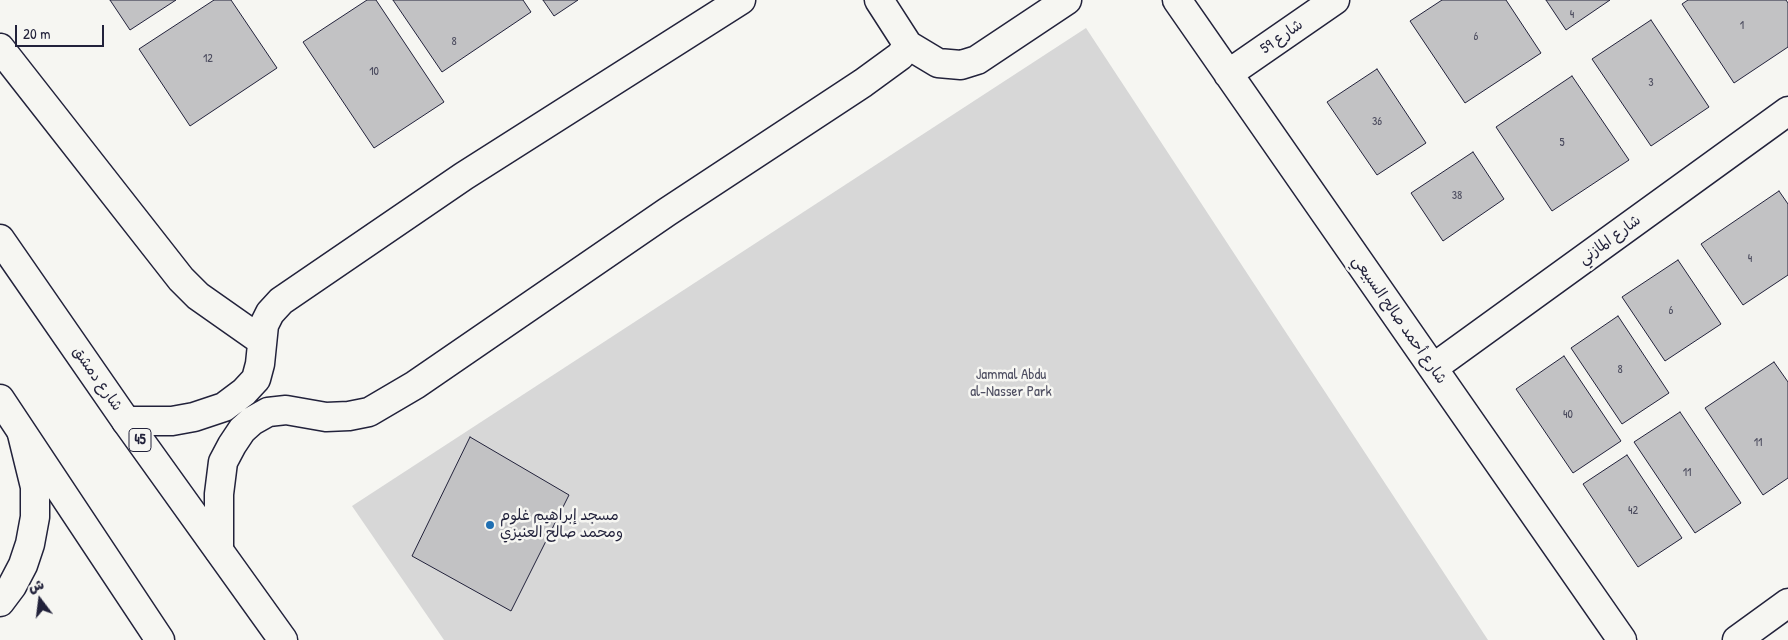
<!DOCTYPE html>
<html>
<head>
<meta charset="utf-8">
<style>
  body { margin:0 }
  #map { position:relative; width:1788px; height:640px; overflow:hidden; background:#f6f6f2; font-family:"Patrick Hand","Playpen Sans Arabic",sans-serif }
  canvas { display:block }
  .north { position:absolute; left:15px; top:575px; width:50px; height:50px; -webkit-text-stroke:4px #f6f6f2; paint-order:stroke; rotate:345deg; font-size:14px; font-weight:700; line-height:20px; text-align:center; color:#22223b }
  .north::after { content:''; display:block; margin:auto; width:18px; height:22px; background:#22223b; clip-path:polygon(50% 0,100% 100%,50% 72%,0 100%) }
  .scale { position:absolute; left:15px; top:25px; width:89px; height:22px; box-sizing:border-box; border:2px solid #22223b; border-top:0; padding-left:6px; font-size:15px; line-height:18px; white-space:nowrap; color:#22223b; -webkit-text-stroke:4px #f6f6f2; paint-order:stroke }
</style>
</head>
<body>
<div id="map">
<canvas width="1788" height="640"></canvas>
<div class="north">ش</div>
<div class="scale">20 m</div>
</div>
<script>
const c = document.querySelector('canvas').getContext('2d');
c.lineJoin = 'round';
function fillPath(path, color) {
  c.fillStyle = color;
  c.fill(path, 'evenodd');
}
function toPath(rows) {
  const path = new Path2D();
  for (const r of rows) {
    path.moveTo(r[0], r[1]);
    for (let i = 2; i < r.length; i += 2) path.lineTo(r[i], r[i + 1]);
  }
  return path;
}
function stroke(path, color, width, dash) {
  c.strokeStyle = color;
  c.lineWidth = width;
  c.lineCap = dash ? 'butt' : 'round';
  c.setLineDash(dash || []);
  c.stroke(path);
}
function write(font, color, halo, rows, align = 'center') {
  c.font = font + ' "Patrick Hand","Playpen Sans Arabic",sans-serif';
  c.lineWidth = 5;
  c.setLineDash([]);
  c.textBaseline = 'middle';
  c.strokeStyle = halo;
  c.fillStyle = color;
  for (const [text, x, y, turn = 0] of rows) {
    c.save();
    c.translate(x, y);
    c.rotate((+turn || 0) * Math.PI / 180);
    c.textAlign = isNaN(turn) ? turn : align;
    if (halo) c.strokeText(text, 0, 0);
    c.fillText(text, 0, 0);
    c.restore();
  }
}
fillPath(toPath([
  [1086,28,1488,640,444,640,352,506]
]), '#d7d7d7');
const building = toPath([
  [110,0,176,0,130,30,110,0],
  [214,0,231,0,277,68,190,126,139,49,214,0],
  [367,0,376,0,444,102,374,148,303,42,367,0],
  [393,0,523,0,531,12,442,72,393,0],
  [543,0,578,0,554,16,543,0],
  [1442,0,1506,0,1541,53,1465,103,1410,21,1442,0],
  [1546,0,1610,0,1566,30,1546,0],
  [1688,0,1786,0,1788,3,1788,47,1734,83,1682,4,1688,0],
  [1651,20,1709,107,1651,146,1592,59,1651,20],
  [1377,69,1426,143,1377,175,1327,102,1377,69],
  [1572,76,1629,160,1552,211,1496,127,1572,76],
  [1473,152,1504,199,1443,241,1411,193,1473,152],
  [1779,191,1788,204,1788,275,1743,305,1701,244,1779,191],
  [1678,260,1721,324,1665,361,1622,297,1678,260],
  [1618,316,1669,393,1622,424,1571,348,1618,316],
  [1564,356,1621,441,1573,473,1516,389,1564,356],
  [1774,362,1788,382,1788,478,1763,495,1705,408,1774,362],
  [1680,412,1741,503,1695,533,1634,442,1680,412],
  [470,437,569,495,511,611,412,556,470,437],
  [1627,455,1682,538,1638,567,1583,484,1627,455]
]);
fillPath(building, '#c2c2c4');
stroke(building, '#22223b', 1);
const minor = toPath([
  [879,0,908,45,938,63,961,65,977,60,1067,0],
  [1177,0,1622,640],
  [0,48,181,279,198,296,262,341],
  [1228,74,1335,0],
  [1433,368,1788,111],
  [126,421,172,421,194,417,224,407,244,392,256,379,260,364,264,325,270,313,281,301,464,176,741,0],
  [219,550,219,494,223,462,232,445,242,430,252,421,268,412,286,410,326,417,349,416,369,412,415,385,667,212,863,83,900,56,908,45],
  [0,602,12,586,23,565,30,544,35,517,35,487,22,434],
  [1737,640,1788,603]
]);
const major = toPath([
  [0,239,126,421,283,640],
  [0,399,160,640]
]);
stroke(minor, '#22223b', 31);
stroke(major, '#22223b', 31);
stroke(minor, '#f6f6f2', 28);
stroke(major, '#f6f6f2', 28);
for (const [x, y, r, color] of [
  [490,525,5,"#1f6fb2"]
]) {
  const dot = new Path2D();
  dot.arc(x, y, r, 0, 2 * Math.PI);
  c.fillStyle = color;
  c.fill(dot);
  stroke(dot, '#f6f6f2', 2);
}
write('12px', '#4a4a5d', null, [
  ["4",1572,15],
  ["1",1742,26],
  ["6",1476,37],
  ["8",454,42],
  ["12",208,59],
  ["10",374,72],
  ["3",1651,83],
  ["36",1377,122],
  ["5",1562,143],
  ["38",1457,196],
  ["4",1750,259],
  ["6",1671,311],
  ["8",1620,370],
  ["40",1568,415],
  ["11",1758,443],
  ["11",1687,473],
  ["42",1633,511]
]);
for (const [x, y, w] of [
  [140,440,22]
]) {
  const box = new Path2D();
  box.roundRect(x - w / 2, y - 11.5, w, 23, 4);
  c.fillStyle = '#f6f6f2';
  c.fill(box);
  stroke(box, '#22223b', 1);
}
write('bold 14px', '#22223b', null, [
  ["45",140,440]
]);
write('15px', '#22223b', '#f6f6f2', [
  ["شارع 59",1282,37,-35],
  ["شارع المازني",1610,240,-36],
  ["شارع أحمد صالح السبيعي",1399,320,55],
  ["شارع دمشق",97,379,55]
]);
write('15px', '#4f4f62', '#f6f6f2', [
  ["Jammal Abdu",1011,375],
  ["al-Nasser Park",1011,392]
]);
write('15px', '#22223b', '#f6f6f2', [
  ["مسجد إبراهيم غلوم",500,516],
  ["ومحمد صالح العنيزي",500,533]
], 'left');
</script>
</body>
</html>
